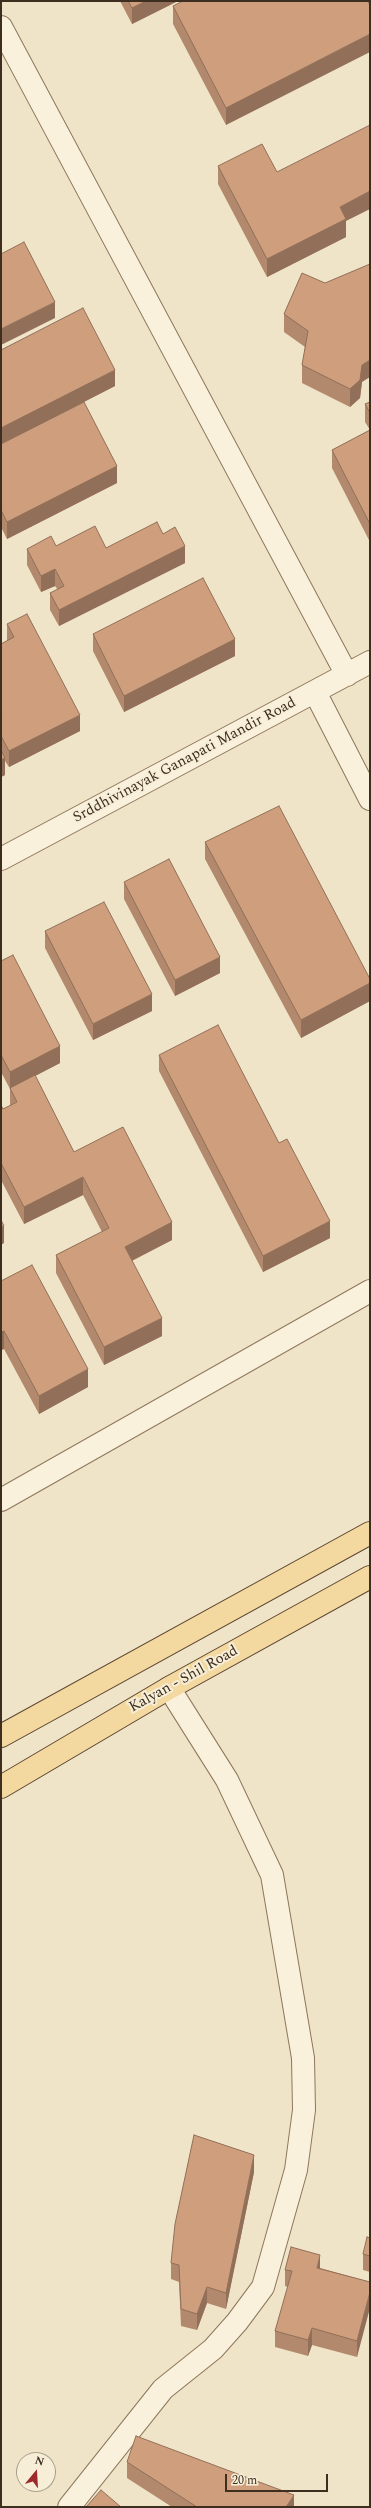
<!DOCTYPE html>
<html>
<head>
<meta charset="utf-8">
<style>
  body { margin:0 }
  #map { position:relative; width:371px; height:2508px; overflow:hidden; background:#f0e4c8; font-family:Spectral,serif }
  canvas { display:block }
  .frame { position:absolute; inset:0; border:2px solid #3d2e20; pointer-events:none }
  .north { position:absolute; left:16px; top:2452px; width:40px; height:40px; box-sizing:border-box; background:#f7eed8; border:1px solid #ada18e; border-radius:50%; rotate:18deg; font-size:11px; font-weight:700; line-height:16px; text-align:center; color:#3d2e20 }
  .north::after { content:''; display:block; margin:auto; width:14px; height:18px; background:#9e2a2b; clip-path:polygon(50% 0,100% 100%,50% 72%,0 100%) }
  .scale { position:absolute; left:225px; top:2474px; width:103px; height:18px; box-sizing:border-box; border:2px solid #3d2e20; border-top:0; padding-left:5px; font-size:12px; line-height:14px; white-space:nowrap; color:#3d2e20; -webkit-text-stroke:3px #f7eed8; paint-order:stroke }
</style>
</head>
<body>
<div id="map">
<canvas width="371" height="2508"></canvas>
<div class="frame"></div>
<div class="north">N</div>
<div class="scale">20 m</div>
</div>
<script>
const c = document.querySelector('canvas').getContext('2d');
c.lineJoin = 'round';
function toPath(rows) {
  const path = new Path2D();
  for (const r of rows) {
    path.moveTo(r[0], r[1]);
    for (let i = 2; i < r.length; i += 2) path.lineTo(r[i], r[i + 1]);
  }
  return path;
}
function stroke(path, color, width, dash) {
  c.strokeStyle = color;
  c.lineWidth = width;
  c.lineCap = dash ? 'butt' : 'round';
  c.setLineDash(dash || []);
  c.stroke(path);
}
function fillPath(path, color) {
  c.fillStyle = color;
  c.fill(path, 'evenodd');
}
function write(font, color, halo, rows, align = 'center') {
  c.font = font + ' Spectral,serif';
  c.lineWidth = 4;
  c.setLineDash([]);
  c.textBaseline = 'middle';
  c.strokeStyle = halo;
  c.fillStyle = color;
  for (const [text, x, y, turn = 0] of rows) {
    c.save();
    c.translate(x, y);
    c.rotate((+turn || 0) * Math.PI / 180);
    c.textAlign = isNaN(turn) ? turn : align;
    if (halo) c.strokeText(text, 0, 0);
    c.fillText(text, 0, 0);
    c.restore();
  }
}
const minor = toPath([
  [1,27,347,675],
  [315,692,370,799],
  [1,859,370,662],
  [69,2507,163,2389,213,2349,237,2322,263,2287,296,2170,304,2110,303,2058,272,1875,227,1780,169,1688]
]);
const tertiary = toPath([
  [1,1500,370,1291]
]);
const primary = toPath([
  [1,1736,370,1533],
  [1,1787,169,1688,370,1577]
]);
stroke(minor, '#8d765c', 24);
stroke(tertiary, '#8d765c', 24);
stroke(primary, '#5b4430', 24);
stroke(minor, '#faf1dc', 22);
stroke(tertiary, '#faf1dc', 22);
stroke(primary, '#f3d9a0', 22);
fillPath(toPath([
  [120,1,178,1,132,24],
  [368,1,226,125,173,24,173,6],
  [218,166,277,172,346,221,346,237,267,277,218,184],
  [302,273,362,382,360,398,350,407,302,383,302,365,305,347,284,332,284,314],
  [1,350,115,386,84,402,117,483,7,539,1,527],
  [370,402,370,542,332,468,332,450,370,430,365,422,365,404],
  [163,534,185,563,59,626,50,610,50,593,58,590,55,586,41,592,27,565,27,549,106,548],
  [7,624,80,731,9,767,5,761,5,775,1,777,1,644,7,641],
  [93,634,235,656,124,712,93,651],
  [205,842,370,979,370,1001,301,1038,205,859],
  [124,882,220,973,175,996,124,899],
  [45,931,152,1011,93,1040,45,948],
  [1,961,60,1063,35,1076,74,1152,172,1240,132,1261,162,1336,104,1365,56,1273,56,1255,102,1232,83,1195,24,1224,1,1180,1,1105,3,1109,10,1106,10,1089,1,1072],
  [159,1055,279,1143,330,1238,263,1272,159,1071],
  [1,1281,88,1387,39,1414,4,1349,1,1350],
  [254,2172,226,2309,207,2303,197,2330,181,2326,179,2282,171,2279,171,2263],
  [370,2238,370,2272,363,2270,363,2254],
  [320,2268,370,2282,357,2357,312,2345,308,2356,275,2347,275,2331,288,2287,285,2286,285,2270],
  [127,2462,294,2507,172,2507,127,2478]
]), '#b2896c');
fillPath(toPath([
  [146,1,178,1,132,24,132,8],
  [370,34,370,52,226,125,226,108],
  [370,191,370,209,346,221,346,237,267,277,267,259,340,207],
  [55,302,55,318,1,345,1,329],
  [370,360,370,377,362,382,360,398,350,407,350,389,362,365],
  [115,370,115,386,1,444,1,428],
  [117,466,117,483,7,539,7,522],
  [185,546,185,563,59,626,59,610],
  [55,569,55,586,41,592,41,576],
  [235,639,235,656,124,712,124,696],
  [80,715,80,731,9,767,9,751],
  [5,758,5,775,1,777,1,760],
  [220,957,220,973,175,996,175,980],
  [370,983,370,1001,301,1038,301,1020],
  [152,994,152,1011,93,1040,93,1024],
  [60,1046,60,1063,10,1089,10,1072],
  [83,1177,83,1195,24,1224,24,1207],
  [330,1221,330,1238,263,1272,263,1256],
  [172,1222,172,1240,125,1264,125,1247],
  [4,1226,4,1243,1,1245,1,1227],
  [162,1318,162,1336,104,1365,104,1347],
  [4,1331,4,1349,1,1350,1,1332],
  [88,1369,88,1387,39,1414,39,1396],
  [254,2155,254,2172,226,2309,226,2293],
  [320,2255,320,2272,317,2268],
  [207,2287,207,2303,197,2330,197,2314],
  [370,2292,370,2308,357,2357,357,2341],
  [312,2328,312,2345,308,2356,308,2340],
  [294,2495,294,2507,286,2507]
]), '#916f58');
const building = toPath([
  [128,1,146,1,132,8,128,1],
  [183,1,368,1,370,6,370,34,226,108,173,6,183,1],
  [370,125,370,191,340,207,346,219,267,259,218,166,262,144,277,172,370,125],
  [24,242,55,302,1,329,1,254,24,242],
  [370,264,370,360,362,365,360,380,350,389,302,365,308,331,284,314,302,273,325,283,370,264],
  [83,308,115,370,1,428,1,350,83,308],
  [84,402,117,466,7,522,1,510,1,444,84,402],
  [370,402,370,413,365,404,370,402],
  [370,430,370,524,332,450,370,430],
  [157,522,163,534,175,527,185,546,59,610,50,593,64,586,55,569,41,576,27,549,51,536,56,546,95,526,106,548,157,522],
  [203,578,235,639,124,696,93,634,203,578],
  [27,614,80,715,9,751,1,736,1,714,2,713,1,711,1,644,14,637,7,624,27,614],
  [1,750,5,758,1,760,1,750],
  [279,806,370,979,370,983,301,1020,205,842,279,806],
  [169,859,220,957,175,980,124,882,169,859],
  [104,902,152,994,93,1024,45,931,104,902],
  [13,955,60,1046,10,1072,1,1055,1,961,13,955],
  [218,1025,279,1143,287,1139,330,1221,263,1256,159,1055,218,1025],
  [35,1075,74,1152,123,1127,172,1222,125,1247,162,1318,104,1347,56,1255,109,1228,83,1177,24,1207,1,1163,1,1105,3,1109,17,1102,10,1088,35,1075],
  [1,1220,4,1226,1,1227,1,1220],
  [32,1265,88,1369,39,1396,4,1331,1,1332,1,1281,32,1265],
  [194,2135,254,2155,226,2293,207,2287,197,2314,181,2309,179,2265,171,2263,175,2224,194,2135],
  [367,2237,370,2238,370,2256,363,2254,367,2237],
  [291,2247,320,2255,317,2268,370,2282,370,2292,357,2341,312,2328,308,2340,275,2331,292,2271,285,2270,291,2247],
  [136,2436,294,2495,286,2507,197,2507,127,2462,136,2436],
  [101,2490,121,2507,86,2507,101,2490]
]);
fillPath(building, '#cf9f7d');
stroke(building, '#916f58', 1);
write('15px', '#3d2e20', '#f7eed8', [
  ["Srddhivinayak Ganapati Mandir Road",185,761,-28],
  ["Kalyan - Shil Road",184,1680,-29]
]);
</script>
</body>
</html>
